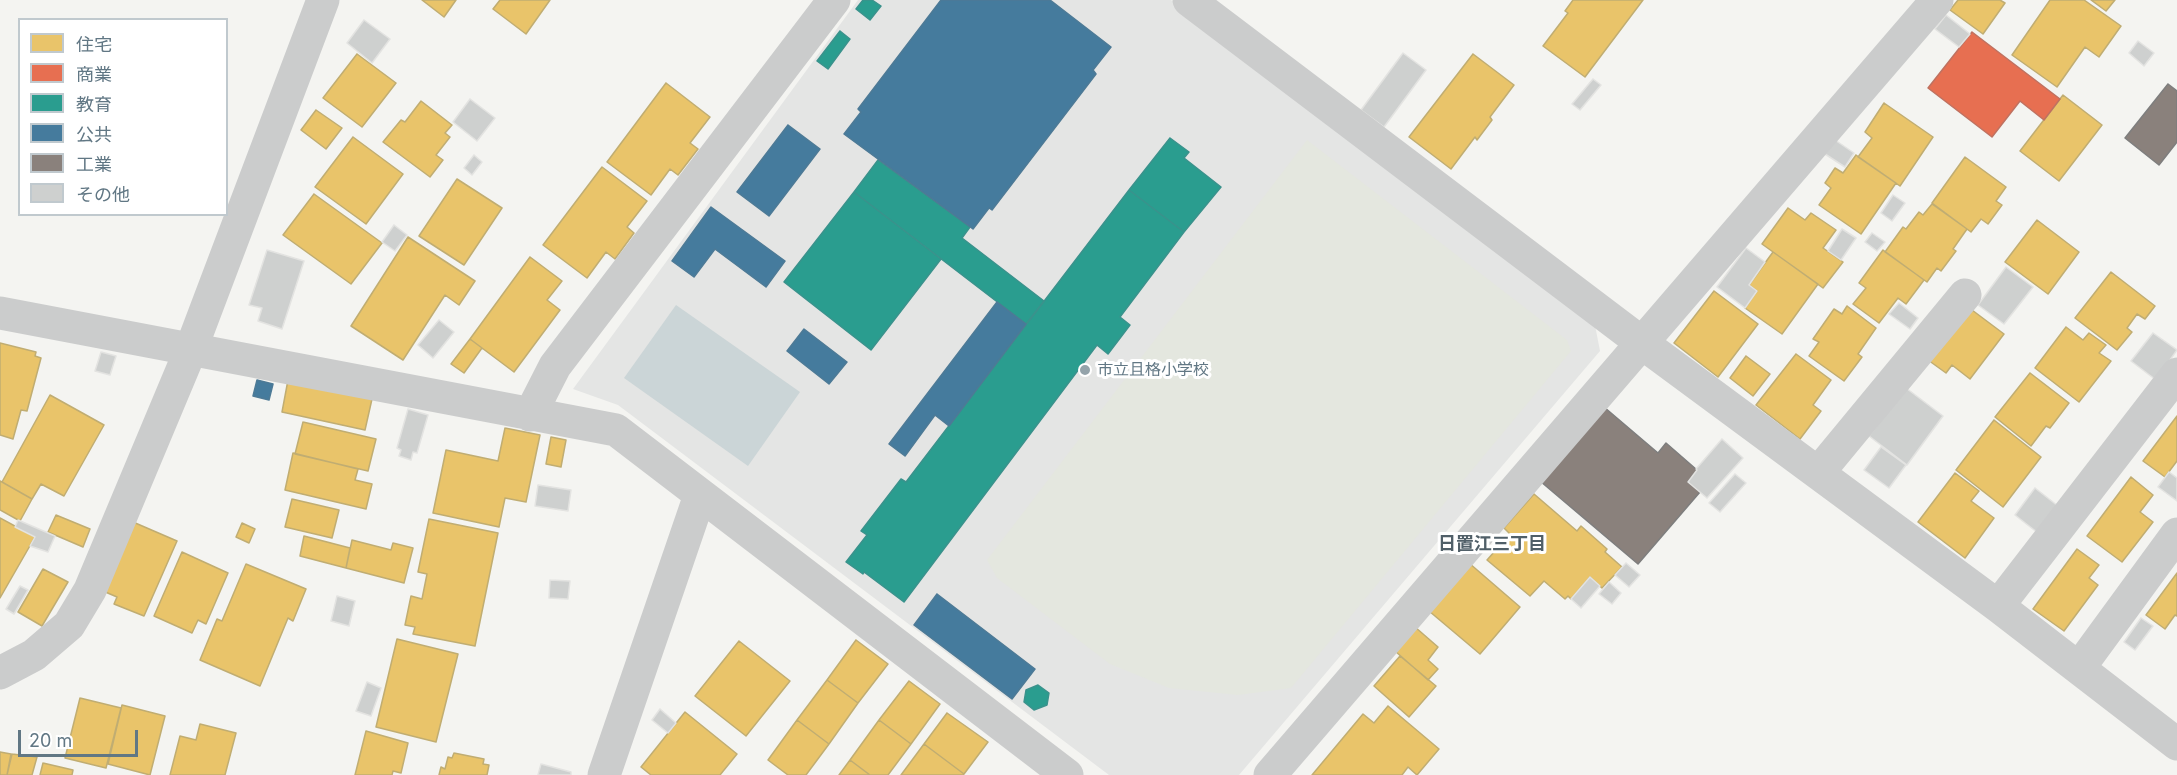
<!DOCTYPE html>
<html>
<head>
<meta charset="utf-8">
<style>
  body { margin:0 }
  #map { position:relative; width:2177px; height:775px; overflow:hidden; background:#f4f4f1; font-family:Inter,"Noto Sans JP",sans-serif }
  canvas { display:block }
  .legend { position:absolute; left:18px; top:18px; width:210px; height:198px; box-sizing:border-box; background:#fff; border:2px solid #c0c9ce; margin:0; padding:8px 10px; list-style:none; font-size:18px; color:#617784 }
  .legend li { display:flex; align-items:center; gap:12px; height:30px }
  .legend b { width:30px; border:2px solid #c0c9ce }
  .scale { position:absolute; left:18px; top:730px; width:120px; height:27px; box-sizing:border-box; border:3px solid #617784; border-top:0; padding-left:8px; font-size:18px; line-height:21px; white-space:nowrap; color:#617784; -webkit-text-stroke:4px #fff; paint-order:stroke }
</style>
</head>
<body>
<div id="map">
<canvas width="2177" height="775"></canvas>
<ul class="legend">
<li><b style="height:16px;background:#e9c46a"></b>住宅</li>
<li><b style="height:16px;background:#e76f51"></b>商業</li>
<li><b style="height:16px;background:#2a9d8f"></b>教育</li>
<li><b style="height:16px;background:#457b9d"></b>公共</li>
<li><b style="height:16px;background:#8a817c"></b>工業</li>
<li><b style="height:16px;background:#ced0cf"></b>その他</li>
</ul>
<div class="scale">20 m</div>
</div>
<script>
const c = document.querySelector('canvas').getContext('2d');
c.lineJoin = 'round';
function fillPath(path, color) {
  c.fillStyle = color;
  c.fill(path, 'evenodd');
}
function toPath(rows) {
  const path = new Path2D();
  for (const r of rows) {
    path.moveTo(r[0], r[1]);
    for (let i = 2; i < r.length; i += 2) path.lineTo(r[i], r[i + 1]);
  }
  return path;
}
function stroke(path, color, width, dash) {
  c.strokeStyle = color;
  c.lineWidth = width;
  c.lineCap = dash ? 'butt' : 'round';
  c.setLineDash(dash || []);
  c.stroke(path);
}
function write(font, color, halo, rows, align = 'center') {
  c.font = font + ' Inter,"Noto Sans JP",sans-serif';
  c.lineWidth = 6;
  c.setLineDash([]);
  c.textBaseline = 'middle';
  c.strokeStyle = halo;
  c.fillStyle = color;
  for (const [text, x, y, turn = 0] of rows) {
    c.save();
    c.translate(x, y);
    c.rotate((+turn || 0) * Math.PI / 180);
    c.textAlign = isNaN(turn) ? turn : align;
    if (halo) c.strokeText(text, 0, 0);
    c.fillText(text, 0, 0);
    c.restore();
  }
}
fillPath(toPath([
  [858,0,1171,0,1594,320,1600,351,1239,775,1109,775,618,405,573,389]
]), '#e4e5e4');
fillPath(toPath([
  [1307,140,1567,340,1571,351,1291,688,1238,695,1169,688,1110,664,997,578,987,560]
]), '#e4e7df');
fillPath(toPath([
  [676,305,800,392,748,466,624,378]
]), '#cbd5d7');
const homes = toPath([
  [422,0,456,0,444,17,422,0],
  [500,0,550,0,526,34,493,9,500,0],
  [1573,0,1643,0,1585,77,1543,46,1568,13,1565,11,1573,0],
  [1958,0,2000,0,2005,3,1983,34,1950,10,1958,0],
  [2050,0,2084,0,2121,26,2099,57,2085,47,2057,87,2012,55,2050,0],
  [2091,0,2115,0,2106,11,2091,0],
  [357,54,396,83,362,127,323,98,357,54],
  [1473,54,1514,85,1490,117,1492,120,1477,140,1475,137,1451,169,1409,137,1473,54],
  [666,83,710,117,690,143,698,149,678,175,670,169,651,195,607,162,666,83],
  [2063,95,2102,125,2059,181,2020,151,2063,95],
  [421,101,452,125,445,133,450,137,436,155,443,160,430,177,383,142,401,120,405,122,421,101],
  [1884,103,1933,137,1900,186,1858,157,1872,138,1865,132,1884,103],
  [316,110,342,128,326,149,301,130,316,110],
  [353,137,403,174,366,224,315,187,353,137],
  [1856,155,1896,183,1861,234,1819,205,1831,188,1825,183,1835,168,1843,173,1856,155],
  [1965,157,2006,187,1996,201,2002,205,1988,224,1981,219,1971,232,1932,203,1965,157],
  [602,167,647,201,627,227,634,233,615,259,606,252,587,278,543,245,602,167],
  [457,179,502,208,464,265,419,236,457,179],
  [314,194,382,243,351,284,283,235,314,194],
  [1932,204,1967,229,1953,249,1956,251,1941,271,1937,268,1927,282,1885,252,1903,227,1906,229,1919,212,1923,215,1932,204],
  [1788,208,1805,220,1811,213,1836,230,1823,248,1843,262,1823,288,1762,244,1788,208],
  [2037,220,2079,252,2048,294,2005,262,2037,220],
  [408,237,475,281,459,305,445,295,403,360,351,326,408,237],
  [1883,250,1924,280,1906,304,1898,298,1879,323,1853,304,1866,288,1859,283,1883,250],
  [1773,252,1818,284,1782,334,1745,308,1757,291,1749,285,1773,252],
  [530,257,562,281,547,300,560,310,514,372,470,339,530,257],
  [2111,272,2155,306,2145,319,2137,314,2127,328,2132,332,2117,350,2075,318,2111,272],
  [1714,291,1758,324,1718,377,1674,343,1714,291],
  [1847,306,1876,328,1858,354,1862,357,1844,381,1809,356,1819,342,1813,339,1834,309,1842,314,1847,306],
  [1968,307,2004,334,1970,379,1952,365,1946,373,1928,360,1968,307],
  [2066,327,2083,340,2089,333,2106,345,2099,353,2111,361,2079,402,2035,368,2066,327],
  [470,339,482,348,464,373,451,364,470,339],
  [0,343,36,352,35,356,41,358,27,411,21,410,13,439,0,435,0,343],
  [1796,354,1831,380,1813,405,1821,411,1800,439,1756,405,1796,354],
  [1746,356,1770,374,1753,396,1730,378,1746,356],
  [2030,373,2069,403,2050,428,2046,426,2031,446,1995,417,2030,373],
  [288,380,372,399,365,430,282,412,288,380],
  [50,395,104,425,64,496,41,484,32,499,2,482,50,395],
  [2177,416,2177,461,2165,477,2143,461,2177,416],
  [1994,420,2041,457,2003,507,1956,470,1994,420],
  [303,422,376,439,368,471,295,454,303,422],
  [505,428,540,435,526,502,505,498,499,527,433,513,446,450,498,461,505,428],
  [551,437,566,440,561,467,546,464,551,437],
  [293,453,358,469,355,480,372,484,366,509,285,490,293,453],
  [1955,473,1979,491,1971,501,1994,518,1965,558,1918,522,1955,473],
  [2131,477,2153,495,2140,512,2153,522,2122,562,2087,536,2131,477],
  [0,481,32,499,20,521,0,510,0,481],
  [1534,494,1577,531,1581,526,1607,549,1605,552,1622,567,1602,588,1590,577,1571,599,1568,596,1565,599,1544,581,1530,596,1487,560,1510,534,1504,528,1534,494],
  [292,499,339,510,332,538,285,527,292,499],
  [56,515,90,529,83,547,48,532,56,515],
  [0,518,35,537,0,598,0,518],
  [429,519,498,533,475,646,413,634,415,627,405,625,411,596,422,599,427,574,418,572,429,519],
  [133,522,177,541,144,616,114,604,117,597,103,591,133,522],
  [242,523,255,529,249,543,236,537,242,523],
  [304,536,350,548,346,568,300,556,304,536],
  [352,540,391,550,393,543,413,548,404,583,346,568,352,540],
  [2077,549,2099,565,2089,578,2098,585,2064,631,2033,609,2077,549],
  [182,552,228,573,206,624,198,620,192,633,154,616,182,552],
  [1469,563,1520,607,1480,654,1429,611,1469,563],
  [246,564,306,589,293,621,288,618,260,686,200,660,217,619,222,621,246,564],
  [43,569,68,582,42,626,18,612,43,569],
  [2177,573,2177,616,2175,615,2165,629,2146,615,2177,573],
  [1415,627,1438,647,1428,660,1438,669,1428,680,1395,651,1415,627],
  [397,639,458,654,436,742,376,727,397,639],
  [856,640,888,664,858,703,827,680,856,640],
  [739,641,790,681,746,736,695,696,739,641],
  [1400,656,1436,686,1409,717,1374,686,1400,656],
  [827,680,858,703,829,744,797,720,827,680],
  [909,681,940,704,911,744,879,720,909,681],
  [80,698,121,708,106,768,65,758,80,698],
  [122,705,165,716,150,775,108,764,122,705],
  [1388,706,1439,749,1417,775,1408,767,1402,775,1312,775,1363,714,1374,723,1388,706],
  [685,712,737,754,720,775,651,775,641,767,685,712],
  [947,713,988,742,964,774,924,744,947,713],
  [797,720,829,744,806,775,788,775,768,760,797,720],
  [879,720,911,744,888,775,870,775,850,760,879,720],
  [200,724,236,733,225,775,170,775,180,736,196,740,200,724],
  [366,731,408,743,401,773,393,771,392,775,355,775,366,731],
  [924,744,964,774,963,775,901,775,924,744],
  [0,752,11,754,7,775,0,775,0,752],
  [454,753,484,759,483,764,489,765,487,775,439,775,441,767,445,769,448,757,452,758,454,753],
  [12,754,37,757,32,775,7,775,12,754],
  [850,760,870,775,839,775,850,760],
  [43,763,73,770,72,775,40,775,43,763]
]);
fillPath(homes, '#e9c46a');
stroke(homes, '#c0ad72', 1.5);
const shops = toPath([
  [1972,32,2060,99,2044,120,2020,101,1992,137,1928,88,1972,32]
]);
fillPath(shops, '#e76f51');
stroke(shops, '#bf7160', 1.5);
const schools = toPath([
  [863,0,872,0,881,6,870,20,856,9,863,0],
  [840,31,850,39,828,69,817,61,840,31],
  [1170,138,1189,152,1184,158,1221,187,1184,232,1129,190,1170,138],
  [878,160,970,227,962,238,1044,301,1026,324,854,192,878,160],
  [1129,190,1184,232,1120,317,1130,325,1108,354,1097,345,904,602,864,572,863,574,846,562,867,535,861,531,901,479,906,482,1129,190],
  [854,192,941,259,871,350,784,282,854,192],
  [1038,685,1049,693,1047,705,1034,710,1024,702,1026,690,1038,685]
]);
fillPath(schools, '#2a9d8f');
stroke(schools, '#3a928c', 1.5);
const public = toPath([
  [941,0,1050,0,1111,47,1093,70,1096,74,992,210,989,208,973,229,844,134,861,112,858,109,941,0],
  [788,125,820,149,769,216,737,192,788,125],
  [711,207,785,261,766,287,715,249,694,277,672,261,711,207],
  [997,302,1026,324,949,426,935,415,905,456,889,444,997,302],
  [804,329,847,362,829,384,787,351,804,329],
  [257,380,273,384,269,400,253,396,257,380],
  [937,594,1035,669,1012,699,914,625,937,594]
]);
fillPath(public, '#457b9d');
stroke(public, '#4d7a96', 1.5);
const industry = toPath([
  [2168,84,2177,91,2177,142,2159,165,2125,138,2168,84],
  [1604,407,1658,453,1666,443,1697,470,1688,482,1700,492,1638,564,1540,481,1604,407]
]);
fillPath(industry, '#8a817c');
stroke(industry, '#7e7e7e', 1.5);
const building = toPath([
  [1946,15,1970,34,1959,47,1935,29,1946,15],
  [364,20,390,39,372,63,347,43,364,20],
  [2138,41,2154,53,2144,66,2129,53,2138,41],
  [1403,53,1426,70,1384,127,1361,110,1403,53],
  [1593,79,1601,85,1580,110,1572,104,1593,79],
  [470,99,495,118,477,141,453,122,470,99],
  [1835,140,1854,153,1845,167,1825,154,1835,140],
  [474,155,482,162,472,175,464,168,474,155],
  [1893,195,1905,203,1892,221,1881,213,1893,195],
  [394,225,407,235,395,251,382,242,394,225],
  [1842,229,1856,238,1841,260,1828,251,1842,229],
  [1872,233,1885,242,1877,251,1865,242,1872,233],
  [1746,248,1765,262,1749,285,1757,291,1745,308,1717,287,1746,248],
  [267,250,304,261,282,329,258,321,262,308,249,305,267,250],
  [2006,267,2033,287,2004,324,1978,305,2006,267],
  [1899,303,1918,318,1910,329,1889,314,1899,303],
  [439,320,454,332,433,358,418,345,439,320],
  [2153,333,2177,350,2156,380,2131,361,2153,333],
  [101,352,116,356,110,375,95,371,101,352],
  [1906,388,1943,416,1907,465,1869,436,1906,388],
  [408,409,428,415,417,453,413,452,411,460,399,456,401,450,397,448,408,409],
  [1722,439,1743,458,1707,498,1688,482,1697,470,1696,469,1722,439],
  [1881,447,1906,465,1889,488,1864,470,1881,447],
  [2169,472,2177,478,2177,501,2158,487,2169,472],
  [1735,474,1746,483,1720,512,1709,503,1735,474],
  [538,485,571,490,568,511,535,506,538,485],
  [2035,488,2058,506,2038,533,2015,515,2035,488],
  [18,520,55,536,48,552,30,546,35,537,15,527,18,520],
  [1626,563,1640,575,1629,587,1615,575,1626,563],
  [1590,577,1600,586,1581,608,1571,599,1590,577],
  [550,580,570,581,568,599,549,598,550,580],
  [1609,582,1621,593,1612,604,1599,594,1609,582],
  [20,586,28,590,14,614,6,609,20,586],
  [337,596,355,601,349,626,331,621,337,596],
  [2141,618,2153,626,2135,650,2124,642,2141,618],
  [367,682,381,688,371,716,356,711,367,682],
  [660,709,676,723,668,733,652,720,660,709],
  [541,764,571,772,571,775,538,775,541,764]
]);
fillPath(building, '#ced0cf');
stroke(building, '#e3e3e1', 1.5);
stroke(toPath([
  [1189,0,1642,343,1998,606,2177,744],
  [0,313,616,430,1067,775],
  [530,415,555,366,834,0],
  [1818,473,1965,295],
  [1998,606,2177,374],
  [2079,668,2177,534],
  [0,673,34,655,69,625,90,590,191,349,323,0],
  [604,775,700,495],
  [1270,775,1937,0]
]), '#cbcccc', 33);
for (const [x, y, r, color] of [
  [1085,370,6,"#94a3aa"]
]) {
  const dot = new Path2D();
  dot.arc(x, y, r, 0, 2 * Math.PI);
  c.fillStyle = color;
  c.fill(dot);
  stroke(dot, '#fff', 2);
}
write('16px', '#617784', '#fff', [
  ["市立且格小学校",1097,370]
], 'left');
write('bold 18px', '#505f68', '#fff', [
  ["日置江三丁目",1492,545]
]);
</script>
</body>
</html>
